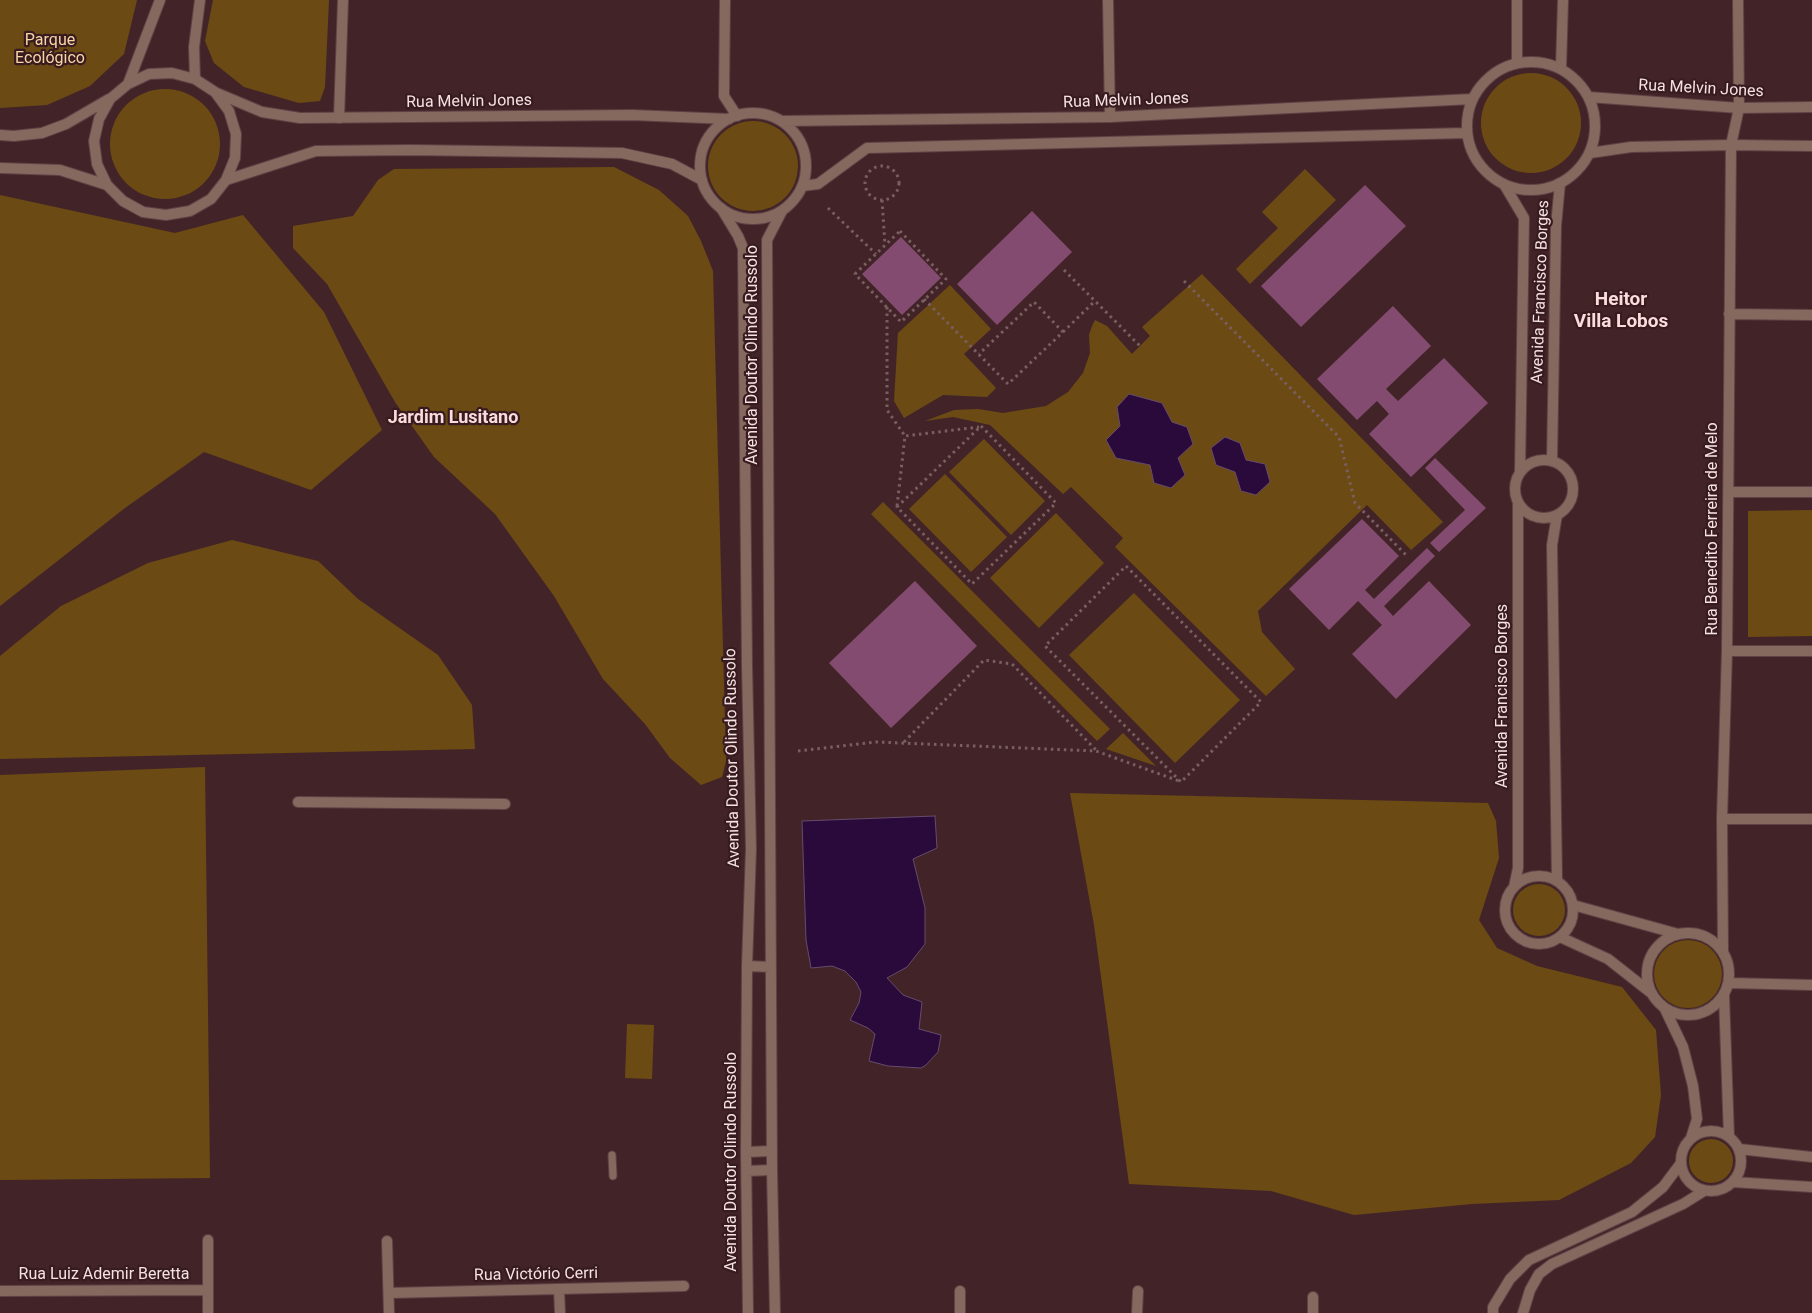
<!DOCTYPE html>
<html>
<head>
<meta charset="utf-8">
<style>
  body { margin:0 }
  canvas { display:block; background:#422428 }
</style>
</head>
<body>
<canvas width="1812" height="1313"></canvas>
<script>
const c = document.querySelector('canvas').getContext('2d');
c.lineJoin = 'round';
function fillPath(path, color) {
  c.fillStyle = color;
  c.fill(path, 'evenodd');
}
function toPath(rows) {
  const path = new Path2D();
  for (const r of rows) {
    if (r.length === 3) {
      path.moveTo(r[0] + r[2], r[1]);
      path.arc(r[0], r[1], r[2], 0, 2 * Math.PI);
      continue;
    }
    path.moveTo(r[0], r[1]);
    for (let i = 2; i < r.length; i += 2) path.lineTo(r[i], r[i + 1]);
  }
  return path;
}
function stroke(path, color, width, dash) {
  c.strokeStyle = color;
  c.lineWidth = width;
  c.lineCap = dash ? 'butt' : 'round';
  c.setLineDash(dash || []);
  c.stroke(path);
}
function write(font, color, halo, rows, align = 'center') {
  c.font = font + ' Roboto,sans-serif';
  c.lineWidth = 4.5;
  c.setLineDash([]);
  c.textBaseline = 'middle';
  c.strokeStyle = halo;
  c.fillStyle = color;
  for (const [text, x, y, turn = 0] of rows) {
    c.save();
    c.translate(x, y);
    c.rotate((+turn || 0) * Math.PI / 180);
    c.textAlign = isNaN(turn) ? turn : align;
    if (halo) c.strokeText(text, 0, 0);
    c.fillText(text, 0, 0);
    c.restore();
  }
}
fillPath(toPath([
  [0,0,137,0,124,54,90,86,47,105,0,108],
  [213,0,329,0,325,87,320,101,299,103,244,87,214,63,205,41],
  [1531,123,50],
  [165,144,55],
  [753,166,45],
  [614,167,659,190,688,216,701,241,713,271,726,761,722,777,701,785,670,758,645,724,603,679,554,596,495,514,434,457,395,402,327,284,293,248,293,226,353,216,378,180,394,169],
  [1305,169,1336,200,1250,284,1236,269,1278,228,1262,212],
  [0,195,175,233,243,215,324,312,382,430,311,490,204,452,125,508,0,606],
  [1202,274,1443,522,1411,550,1367,505,1258,611,1262,632,1295,669,1266,696,1115,547,1123,538,1071,487,1063,494,990,425,953,417,925,421,954,410,978,409,1003,413,1046,406,1068,392,1083,373,1090,353,1089,335,1092,326,1095,320,1107,326,1132,354,1150,336,1142,327],
  [950,285,991,329,964,354,996,388,987,397,943,395,904,418,894,401,898,333],
  [984,439,1045,501,1011,535,949,472],
  [945,474,1007,537,971,572,909,509],
  [883,502,1110,729,1097,741,871,514],
  [1812,510,1812,636,1748,637,1748,511],
  [1056,513,1104,563,1039,628,990,578],
  [232,540,318,561,358,599,438,655,472,705,475,749,0,759,0,656,61,606,148,563],
  [1134,593,1240,700,1175,763,1069,655],
  [1123,733,1156,766,1106,749],
  [205,767,210,1178,0,1180,0,775],
  [1070,793,1488,803,1496,821,1499,858,1479,920,1497,948,1537,966,1622,987,1656,1030,1661,1095,1655,1137,1631,1163,1559,1200,1472,1204,1354,1215,1271,1191,1129,1184,1094,925],
  [1539,910,26],
  [1688,974,34],
  [627,1024,654,1025,652,1079,625,1078],
  [1711,1161,22]
]), '#6c4a14');
const water = toPath([
  [1129,394,1162,403,1172,422,1187,427,1193,444,1178,458,1185,475,1171,488,1154,483,1150,465,1116,458,1106,440,1120,426,1117,407,1129,394],
  [1225,437,1240,443,1246,460,1265,464,1270,482,1256,495,1241,491,1235,472,1216,465,1211,448,1225,437],
  [935,816,937,848,913,859,925,908,925,944,907,967,887,978,903,995,922,1002,919,1029,941,1035,938,1052,926,1065,921,1068,888,1066,869,1061,875,1034,868,1028,850,1020,859,1003,861,992,856,982,845,971,832,966,811,968,806,940,802,821,935,816]
]);
fillPath(water, '#290a3a');
stroke(water, '#664a6d', 1);
fillPath(toPath([
  [1365,185,1406,226,1301,327,1261,286],
  [1032,211,1072,252,997,325,957,284],
  [901,237,941,278,902,315,862,274],
  [1393,306,1431,346,1386,389,1398,401,1444,358,1488,403,1411,477,1369,434,1389,414,1377,401,1357,420,1317,379],
  [1435,458,1486,508,1439,552,1430,543,1465,510,1425,468],
  [1362,519,1399,556,1365,590,1374,599,1427,548,1435,556,1384,606,1393,616,1429,581,1471,625,1396,699,1352,654,1382,625,1358,601,1329,630,1289,589],
  [915,581,977,646,891,728,829,663]
]), '#834b6f');
const service = toPath([
  [612,1155,613,1176]
]);
const minor = toPath([
  [725,0,724,96,737,116],
  [1108,0,1110,117],
  [339,118,343,0],
  [1505,186,1524,218,1520,471],
  [721,208,738,236,743,248,747,666,751,849,747,966,746,1152,748,1313],
  [1729,314,1812,315],
  [1544,489,29],
  [1552,461,1556,226,1560,183],
  [1729,492,1812,492],
  [1557,515,1552,545,1557,881],
  [1727,651,1812,651],
  [298,802,505,804],
  [1722,819,1812,819],
  [1539,910,34],
  [1514,887,1518,868,1518,504],
  [1573,905,1678,934],
  [1688,974,41],
  [1560,937,1608,959,1650,992],
  [1723,951,1722,819,1727,651,1731,145,1739,108,1738,0],
  [747,966,771,967],
  [1729,983,1812,985],
  [1724,995,1729,1137],
  [1665,1009,1683,1047,1693,1086,1697,1119,1691,1138],
  [1711,1161,30],
  [1739,1149,1812,1157],
  [746,1152,772,1151],
  [747,1171,772,1170],
  [1733,1182,1812,1187],
  [208,1240,208,1313],
  [387,1241,389,1313],
  [559,1289,560,1313],
  [0,1291,208,1290],
  [389,1293,684,1286],
  [1313,1297,1313,1313],
  [775,1313,772,1170,767,240,782,211],
  [960,1313,960,1291],
  [1137,1313,1138,1291],
  [1493,1313,1493,1307,1510,1279,1529,1260,1632,1212,1663,1187,1681,1163],
  [1523,1313,1530,1290,1539,1274,1552,1264,1683,1204,1704,1191]
]);
const tertiary = toPath([
  [1517,0,1517,63],
  [1531,126,64],
  [1561,68,1563,0],
  [195,79,194,47,200,0],
  [128,84,160,0],
  [217,93,262,112,300,118,632,115,729,119],
  [1589,97,1739,108,1812,107],
  [753,166,53],
  [781,121,1110,117,1472,99],
  [0,135,14,136,42,133,66,124,109,99],
  [1590,153,1631,147,1731,145,1812,146],
  [0,168,60,170,107,185,123,201,143,212,166,215,190,211,211,199,226,180,235,158,236,134,229,111,215,92,195,79,172,73,149,74,128,84,110,99,99,119,94,141,97,164,107,185],
  [226,180,316,151,410,150,622,153,672,164,702,180],
  [802,186,818,184,867,148,1466,133]
]);
stroke(service, '#5f4246', 9);
stroke(minor, '#5f4246', 12);
stroke(tertiary, '#5f4246', 12);
stroke(toPath([
  [882,183,17],
  [882,200,885,245],
  [828,208,876,254],
  [900,231,946,279,901,322,855,274,900,231],
  [1064,270,1140,346],
  [1184,281,1339,437,1355,503,1406,555],
  [924,299,1008,384,1063,332,1034,302,979,354],
  [887,307,887,410,905,436],
  [1063,332,1095,301],
  [981,426,1056,503,972,584,897,507,981,426],
  [897,506,905,436,979,427],
  [1126,566,1261,702,1181,782,1045,646,1126,566],
  [904,742,984,660,1012,664,1096,750],
  [798,751,876,742,1096,751,1179,781]
]), '#7a5f62', 3, [2.5, 4]);
stroke(service, '#85695e', 7);
stroke(minor, '#85695e', 10);
stroke(tertiary, '#85695e', 10);
write('16px', '#f8d5a7', '#371b1e', [
  ["Parque",50,41],
  ["Ecológico",50,59]
]);
write('16px', '#f5e1e3', '#371b1e', [
  ["Rua Melvin Jones",1701,89,3],
  ["Rua Melvin Jones",1126,101,-2],
  ["Rua Melvin Jones",469,102,-1],
  ["Avenida Francisco Borges",1541,292,-88],
  ["Avenida Doutor Olindo Russolo",753,355,-90],
  ["Rua Benedito Ferreira de Melo",1713,529,-90],
  ["Avenida Francisco Borges",1503,696,-90],
  ["Avenida Doutor Olindo Russolo",733,758,-91],
  ["Avenida Doutor Olindo Russolo",732,1162,-90],
  ["Rua Luiz Ademir Beretta",104,1275],
  ["Rua Victório Cerri",536,1275,-1]
]);
write('bold 18px', '#fbdbdd', '#371b1e', [
  ["Jardim Lusitano",453,418]
]);
write('bold 19px', '#fbdbdd', '#371b1e', [
  ["Heitor",1621,300],
  ["Villa Lobos",1621,322]
]);
</script>
</body>
</html>
